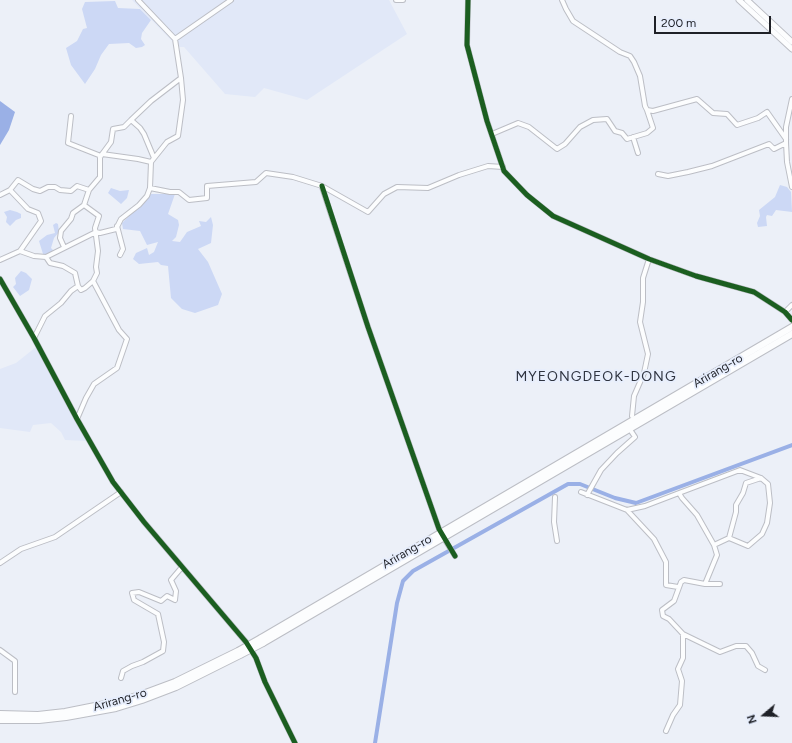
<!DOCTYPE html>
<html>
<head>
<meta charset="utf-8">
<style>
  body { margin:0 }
  #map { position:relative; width:792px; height:743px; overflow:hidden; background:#ecf0f8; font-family:Figtree,sans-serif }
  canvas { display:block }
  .north { position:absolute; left:744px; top:695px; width:40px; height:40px; -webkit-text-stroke:3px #e7eefd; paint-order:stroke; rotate:251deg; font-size:11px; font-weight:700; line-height:16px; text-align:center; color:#1f2127 }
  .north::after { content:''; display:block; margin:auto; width:14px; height:18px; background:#1f2127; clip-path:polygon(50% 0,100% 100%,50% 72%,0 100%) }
  .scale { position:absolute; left:654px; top:16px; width:117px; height:18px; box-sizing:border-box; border:2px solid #1f2127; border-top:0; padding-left:5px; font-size:12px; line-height:14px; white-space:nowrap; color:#1f2127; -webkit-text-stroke:3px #e7eefd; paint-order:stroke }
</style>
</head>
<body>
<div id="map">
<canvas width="792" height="743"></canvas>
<div class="north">N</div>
<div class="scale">200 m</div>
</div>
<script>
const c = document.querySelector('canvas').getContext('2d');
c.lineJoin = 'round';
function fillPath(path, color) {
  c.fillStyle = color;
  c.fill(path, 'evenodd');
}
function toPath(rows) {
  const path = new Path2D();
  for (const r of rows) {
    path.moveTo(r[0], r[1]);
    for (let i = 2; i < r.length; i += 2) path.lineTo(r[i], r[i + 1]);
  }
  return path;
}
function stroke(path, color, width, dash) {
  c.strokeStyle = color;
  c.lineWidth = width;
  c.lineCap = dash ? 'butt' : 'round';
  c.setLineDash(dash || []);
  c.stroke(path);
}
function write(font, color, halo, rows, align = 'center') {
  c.font = font + ' Figtree,sans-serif';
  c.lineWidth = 3.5;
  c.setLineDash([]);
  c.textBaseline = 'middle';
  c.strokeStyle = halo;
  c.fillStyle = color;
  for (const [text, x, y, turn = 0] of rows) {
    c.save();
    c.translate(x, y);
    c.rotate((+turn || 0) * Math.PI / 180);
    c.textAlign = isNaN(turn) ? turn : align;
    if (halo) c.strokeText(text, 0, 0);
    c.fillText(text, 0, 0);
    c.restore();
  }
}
fillPath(toPath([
  [132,0,389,0,407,34,307,100,264,88,255,97,225,94,184,47,180,47,173,42],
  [36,347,87,441,65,440,61,432,51,423,33,425,30,432,0,428,0,369,16,363]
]), '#e1e8f8');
fillPath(toPath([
  [115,1,118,8,140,9,151,20,142,33,141,39,145,45,142,47,136,48,129,43,109,44,101,55,95,69,85,84,71,65,66,48,77,41,83,29,87,28,82,9,85,2],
  [780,185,787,187,791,192,792,212,776,210,772,216,767,215,766,217,767,226,758,227,757,223,760,216,759,210,775,197],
  [111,188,120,191,129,190,127,198,121,204,108,193],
  [151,194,175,194,168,214,178,220,179,225,176,237,172,241,180,242,187,232,201,226,199,221,206,222,211,217,213,225,211,243,198,249,208,262,222,294,218,305,195,313,182,309,171,298,168,266,161,265,158,262,139,264,133,259,136,253,147,248,149,255,154,252,158,242,147,245,140,231,123,229,122,223],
  [10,210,17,212,21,214,21,218,16,220,10,226,6,222,7,217,4,212],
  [56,223,58,224,59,232,54,238,51,248,53,250,52,252,46,256,43,254,39,241,47,235,55,233,53,225],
  [21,271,26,273,32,279,29,290,20,296,13,287,16,284,15,278]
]), '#ccd8f5');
fillPath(toPath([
  [0,101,15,112,9,130,0,145]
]), '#9ab0e6');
stroke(toPath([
  [375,743,397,603,403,581,413,571,568,484,580,484,615,498,636,503,792,445]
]), '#9ab0e6', 4);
const minor = toPath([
  [138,0,175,39,231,0],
  [396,0,403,0],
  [468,0,467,45,487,121,504,171,527,195,553,216,649,259,696,276,754,292,785,312,791,319],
  [562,0,566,9,573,21,620,52,630,56,634,62,640,76,645,106,647,110,653,111,697,99,713,113,727,114,737,125,758,118,767,112,786,139],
  [792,99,786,127,786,143,787,162,792,187],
  [71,116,68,143,101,156],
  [492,134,518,123,529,127,557,149,565,144,580,127,593,120,607,119,615,131,622,133,627,139,647,133,653,128,647,110],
  [633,137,638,153],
  [102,154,138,159,151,162],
  [154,158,144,134,140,128,131,120,151,101,181,78],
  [658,174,668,176,688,172,712,166,769,144,774,149,786,143],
  [322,187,368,327,439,529],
  [150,188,170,192,179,192,189,200,207,198,207,186,256,182,266,173,293,177,322,186,368,212,384,194,397,187,428,188,459,175,488,166,503,167],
  [10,190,28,209,38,213,41,221,20,251],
  [0,195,10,190,18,180,33,189,40,191,48,187,55,187,60,190,71,191,77,186,89,190,100,177,100,157,111,142,113,129,124,127,131,120],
  [117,226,123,249,120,255],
  [64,247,60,238,61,231,71,219,73,213,84,205,89,190],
  [46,257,50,263,63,266,75,273,78,286,81,290,85,288,93,281,97,273,96,267,98,251,95,228,99,216,84,205],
  [0,260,20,251,34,256,46,257,96,232,100,233,116,229,121,219,139,205,147,196,150,188,151,162,167,142,178,136,183,100,181,78,175,39],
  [0,279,34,338,77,419,113,482,144,522,246,642,256,658,265,682,295,743],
  [785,312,792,305],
  [34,338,45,316,61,303,71,291,78,286],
  [632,416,634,396,644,373,648,354,640,322,643,302,643,278,649,259],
  [77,419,86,398,94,384,117,368,127,339,119,330,93,281],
  [581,492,627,510,645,506,679,493,740,470,761,478,768,484,770,503,767,523,762,534,748,546,729,538,714,545,697,515,682,498,679,493],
  [587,495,601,470,617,453,635,437,631,431],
  [555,497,554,522,557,541],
  [627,510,654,539,666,562,666,585,678,587],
  [729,538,736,512,736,505,743,493,746,483,761,478],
  [445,540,455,556],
  [0,563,21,549,55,537,121,492],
  [705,584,717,555,714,545],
  [720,584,705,584,684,580,681,582,674,601,662,610,663,616,669,619,683,634,720,652,736,646,746,646,752,653,758,666,765,670],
  [0,650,15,661,15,692],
  [121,678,123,671,132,666,143,662,163,651,164,642,158,614,134,600,132,593,139,592,161,601,167,596,175,600,176,591,171,580,182,567],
  [666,731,673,715,680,705,682,681,678,669,683,658,683,634]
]);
const major = toPath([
  [739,0,792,49],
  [747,0,792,42]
]);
const highway = toPath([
  [261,638,792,327],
  [263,643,792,334],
  [0,714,38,715,65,712,115,702,140,695,175,682,238,651],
  [0,720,39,720,66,717,116,708,142,700,176,687,240,655]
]);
stroke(minor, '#bcbec5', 6);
stroke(major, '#bcbec5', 7);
stroke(highway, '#bcbec5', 8);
stroke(minor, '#fcfdfe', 4);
stroke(major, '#fcfdfe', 5);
stroke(highway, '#fcfdfe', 6);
const highwayBridge = toPath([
  [238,651,261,638],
  [240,655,263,643]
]);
stroke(highwayBridge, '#bcbec5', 8, []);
stroke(highwayBridge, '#fcfdfe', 6);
stroke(toPath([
  [468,0,467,45,487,121,504,171,527,195,553,216,649,259,696,276,754,292,785,312,792,320],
  [322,186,368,327,439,529,455,556],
  [0,279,34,338,77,419,113,482,144,522,246,642,256,658,265,682,295,743]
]), '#1b5e20', 5);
write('12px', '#1f2127', '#e7eefd', [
  ["Arirang-ro",718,371,-30],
  ["Arirang-ro",407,552,-30],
  ["Arirang-ro",120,700,-16]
]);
c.letterSpacing = '1px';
write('14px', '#2f3440', '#e7eefd', [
  ["MYEONGDEOK-DONG",596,377]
]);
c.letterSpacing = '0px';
</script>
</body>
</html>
